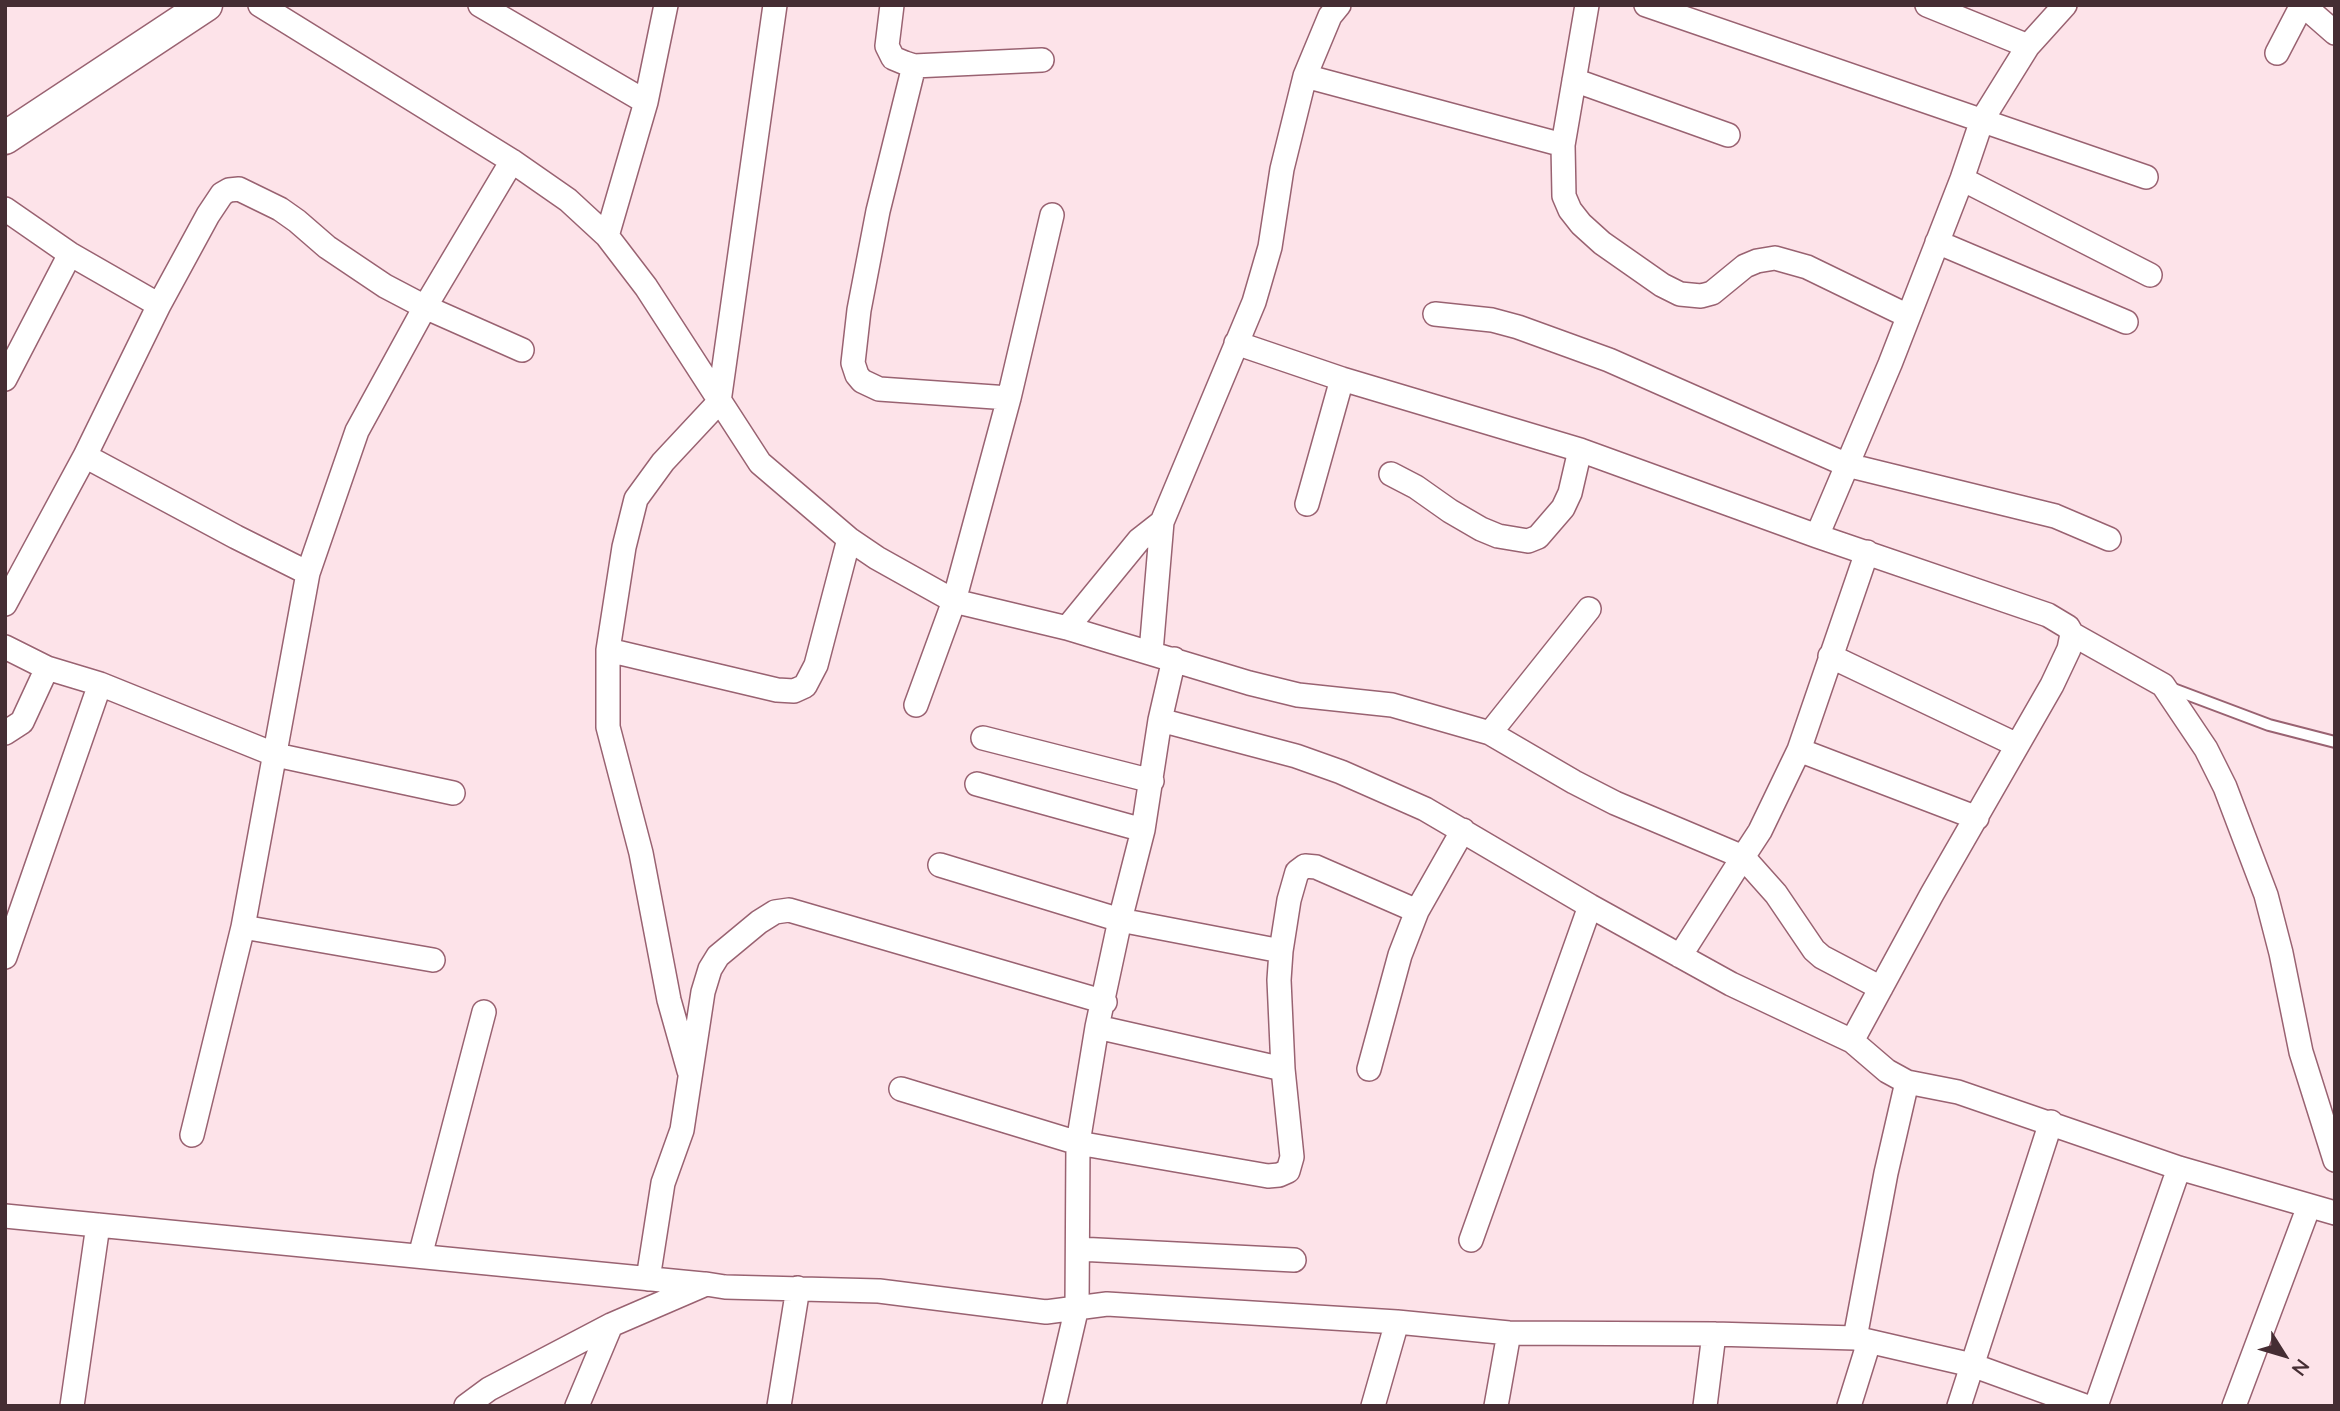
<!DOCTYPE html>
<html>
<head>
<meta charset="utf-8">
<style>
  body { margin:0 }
  #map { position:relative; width:2340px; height:1411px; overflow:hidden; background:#fde3e9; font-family:Lato,sans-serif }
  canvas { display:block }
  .frame { position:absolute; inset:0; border:7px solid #452d33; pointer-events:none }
  .north { position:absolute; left:2249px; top:1320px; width:70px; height:70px; -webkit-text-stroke:5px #fde3e9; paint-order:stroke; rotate:127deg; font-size:19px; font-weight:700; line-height:28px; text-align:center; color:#452d33 }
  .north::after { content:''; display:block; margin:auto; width:24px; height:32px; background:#452d33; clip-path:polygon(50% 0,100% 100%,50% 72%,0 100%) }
</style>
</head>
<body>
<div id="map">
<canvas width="2340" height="1411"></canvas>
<div class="frame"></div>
<div class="north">N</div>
</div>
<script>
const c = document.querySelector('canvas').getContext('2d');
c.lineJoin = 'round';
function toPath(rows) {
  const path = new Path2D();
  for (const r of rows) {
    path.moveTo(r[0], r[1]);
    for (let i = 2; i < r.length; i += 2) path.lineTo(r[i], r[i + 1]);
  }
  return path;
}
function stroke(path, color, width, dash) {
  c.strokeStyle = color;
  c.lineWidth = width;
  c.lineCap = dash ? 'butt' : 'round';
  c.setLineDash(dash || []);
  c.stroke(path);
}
const service = toPath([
  [2168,687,2269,725,2335,742]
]);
const minor = toPath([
  [260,5,512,161,568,200,607,236,646,287,760,463,849,539,877,558,954,601,1067,628,1249,683,1298,695,1392,705,1490,733,1574,782,1615,803,1743,857,1760,831,1799,750,1867,552],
  [480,5,646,102],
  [892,5,887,46,893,58,905,63,914,66,1042,60],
  [1587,5,1563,145,1564,196,1570,210,1581,224,1602,243,1662,285,1680,294,1701,296,1712,293,1745,266,1757,261,1775,258,1807,267,1908,316],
  [1646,5,2146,177],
  [1927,5,2028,46],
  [2303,5,2335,33],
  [2277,53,2302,5],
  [914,66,878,211,859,310,853,363,857,375,862,381,879,389,1009,398],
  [1305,76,1563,145],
  [1574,80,1728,135],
  [1962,179,2150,275],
  [5,209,70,254,159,305,208,215,222,194,229,190,239,189,280,209,297,221,327,247,385,286,425,307,522,350],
  [607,236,646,102,666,5],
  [1937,242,2126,322],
  [1435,314,1492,320,1518,327,1609,360,1847,465,2055,516,2109,539],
  [1236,343,1342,379,1580,450,1817,536,2048,615,2068,627,2072,634,2069,649,2052,685,1932,894,1852,1041,1887,1071,1907,1082],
  [5,379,70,254],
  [85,456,236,537,308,573],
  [1391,474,1416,487,1450,511,1481,529,1498,536,1528,541,1538,537,1563,508,1570,493,1580,450],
  [1307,504,1342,379],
  [1817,536,1890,364,1962,179,1982,120,2028,46,2065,5],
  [5,604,85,456,159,305],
  [1067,628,1139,540,1162,522],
  [2072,634,2163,685,2206,749,2225,787,2266,895,2281,953,2301,1052,2335,1160],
  [5,647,47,668,100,684,276,755,453,793],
  [608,650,777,690,794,691,805,686,816,665,849,539],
  [1151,652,1162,522,1254,302,1270,247,1282,169,1305,76,1330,16,1339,5],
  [1830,656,2017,745],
  [916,705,954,601,1009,398,1052,215],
  [1160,720,1296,756,1341,772,1425,809,1590,906,1731,984,1852,1041],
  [5,733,22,722,47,668],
  [1490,733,1589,609],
  [983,738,1152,781],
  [1799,750,1977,818],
  [977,784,1143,830],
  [940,865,1120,920,1281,951],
  [243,927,433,960],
  [1680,956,1743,857,1776,894,1814,950,1822,957,1881,988],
  [5,957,100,684],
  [1097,1027,1283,1069],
  [1369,1069,1400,955,1417,911,1463,830],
  [689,1071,669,1000,641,853,608,727,608,650,624,547,636,499,663,462,719,402,775,5],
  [901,1089,1078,1143,1268,1176,1279,1175,1288,1171,1292,1157,1283,1069,1279,980,1281,951,1289,900,1297,872,1305,866,1316,867,1417,911],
  [192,1135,243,927,308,573,357,431,425,307,512,161],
  [5,1216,703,1284],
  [1471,1240,1590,906],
  [1078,1249,1294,1260],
  [420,1256,484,1012],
  [648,1279,663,1183,682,1130,703,992,710,969,718,956,759,922,775,912,789,910,1105,1002],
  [1855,1338,1886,1173,1907,1082,1958,1092,2179,1168,2335,1213],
  [72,1406,98,1225],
  [466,1406,489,1389,611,1325,706,1284,725,1287,879,1291,1046,1312,1107,1304,1397,1322,1509,1333,1714,1334,1855,1338,1972,1365,2085,1406],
  [577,1406,611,1325],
  [779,1406,798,1288],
  [1054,1406,1077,1307,1078,1143,1097,1027,1120,920,1143,830,1160,720,1174,659],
  [1373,1406,1397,1322],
  [1496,1406,1509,1333],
  [1705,1406,1714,1334],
  [1849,1406,1869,1342],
  [1959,1406,2051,1122],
  [2096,1406,2179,1168],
  [2234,1406,2309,1206]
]);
const secondary = toPath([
  [5,138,206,5]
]);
stroke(service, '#996271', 14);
stroke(minor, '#996271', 26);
stroke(secondary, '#996271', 35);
stroke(service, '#fff', 10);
stroke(minor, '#fff', 23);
stroke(secondary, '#fff', 32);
</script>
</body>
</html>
